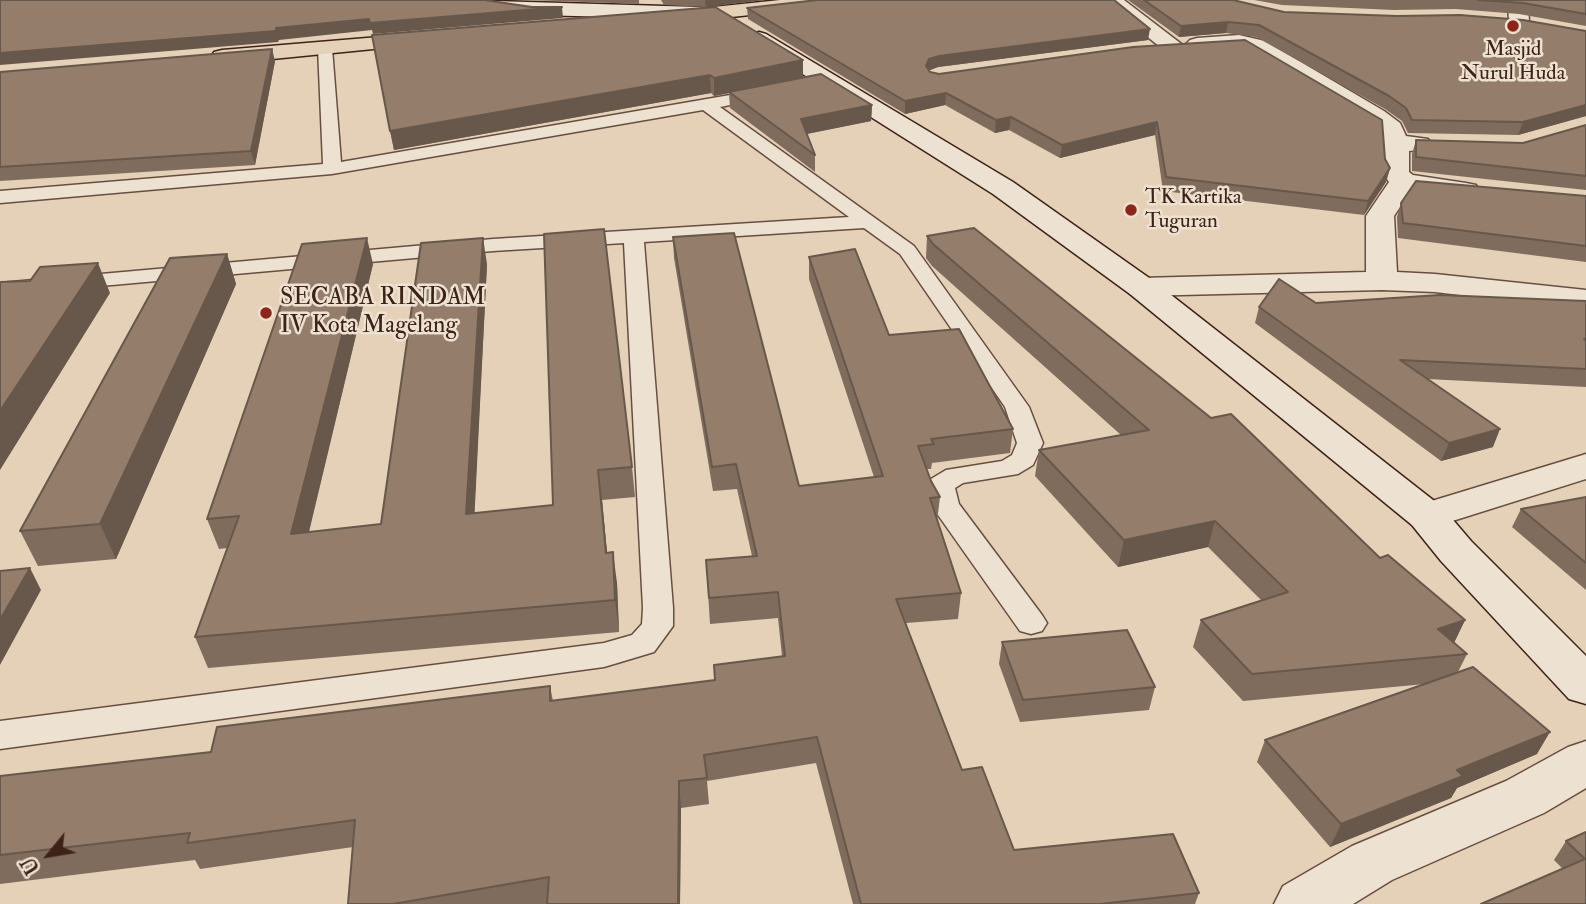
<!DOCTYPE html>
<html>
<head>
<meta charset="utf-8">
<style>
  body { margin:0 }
  #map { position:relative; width:1586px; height:904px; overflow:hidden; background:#e4d1b8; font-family:"IM FELL Double Pica",serif }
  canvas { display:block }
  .north { position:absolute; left:14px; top:820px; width:70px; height:70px; -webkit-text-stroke:5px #ede1d1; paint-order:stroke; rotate:240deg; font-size:19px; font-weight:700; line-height:28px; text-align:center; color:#3e2218 }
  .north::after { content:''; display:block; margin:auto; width:24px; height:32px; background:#3e2218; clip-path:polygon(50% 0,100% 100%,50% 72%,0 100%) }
</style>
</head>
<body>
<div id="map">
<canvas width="1586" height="904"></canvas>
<div class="north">U</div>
</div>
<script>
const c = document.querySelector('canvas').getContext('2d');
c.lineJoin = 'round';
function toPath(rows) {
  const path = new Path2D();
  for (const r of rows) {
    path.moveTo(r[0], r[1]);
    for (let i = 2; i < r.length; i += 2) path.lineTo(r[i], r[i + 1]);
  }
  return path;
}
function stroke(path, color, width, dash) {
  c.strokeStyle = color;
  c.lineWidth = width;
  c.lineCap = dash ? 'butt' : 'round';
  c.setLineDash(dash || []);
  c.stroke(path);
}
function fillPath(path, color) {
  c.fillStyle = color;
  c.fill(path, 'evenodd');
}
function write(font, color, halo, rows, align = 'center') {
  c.font = font + ' "IM FELL Double Pica",serif';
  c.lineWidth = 5;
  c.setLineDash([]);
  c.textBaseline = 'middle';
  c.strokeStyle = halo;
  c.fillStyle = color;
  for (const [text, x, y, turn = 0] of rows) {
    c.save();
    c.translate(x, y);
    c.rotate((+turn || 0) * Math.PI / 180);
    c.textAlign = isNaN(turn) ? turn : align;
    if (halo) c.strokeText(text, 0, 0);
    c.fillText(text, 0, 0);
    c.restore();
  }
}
const lane = toPath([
  [325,44,332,48,341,162,765,89,771,91,773,94,771,97,720,107,914,246,1029,407,1043,443,1033,465,1018,474,963,483,955,488,959,504,1042,615,1047,623,1042,631,1031,634,1020,631,931,505,927,485,931,479,946,470,1002,461,1012,455,1017,443,1005,407,900,254,864,228,644,242,673,608,673,626,654,652,604,667,0,749,0,721,604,643,632,635,642,624,643,608,624,243,493,251,0,295,0,283,493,239,849,217,703,110,332,174,0,203,0,191,323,164,318,48,325,44]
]);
const street = toPath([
  [1102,0,1124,0,1184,46,1181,51,1173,52,1165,51,1102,0],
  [1508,0,1528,0,1529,23,1526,27,1519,29,1512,27,1509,23,1508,0],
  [1239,35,1265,41,1384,111,1400,123,1406,136,1428,139,1432,144,1428,149,1409,151,1409,172,1413,175,1466,183,1476,185,1480,191,1476,197,1466,199,1410,192,1394,216,1397,272,1435,274,1586,290,1586,310,1435,292,1382,290,1141,296,1130,294,1125,287,1130,280,1141,278,1366,272,1366,216,1389,182,1383,173,1383,143,1380,131,1249,51,1238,47,1197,50,1190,48,1186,44,1190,40,1197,38,1239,35],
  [1586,454,1586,479,1427,529,1412,525,1406,516,1412,507,1586,454],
  [1586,741,1586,788,1544,813,1392,880,1353,904,1274,904,1283,886,1352,846,1506,781,1568,747,1586,741]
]);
const secondary = toPath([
  [460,0,699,7,706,9,709,13,706,17,699,19,534,15,470,6,460,0],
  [759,32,766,34,1013,182,1152,280,1442,507,1471,541,1586,656,1586,704,1569,699,1441,561,1412,525,1130,294,993,194,752,42,749,38,752,34,759,32]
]);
const primary = toPath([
  [780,0,845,0,835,6,675,23,668,21,665,17,668,13,675,11,780,0],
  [427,33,434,35,437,39,434,43,222,64,214,62,211,57,214,52,222,50,427,33]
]);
stroke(lane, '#684e40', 3);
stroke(street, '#684e40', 3);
stroke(secondary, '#3e2218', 3);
stroke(primary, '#3e2218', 3);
fillPath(lane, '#ede1d1');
fillPath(street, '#ede1d1');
fillPath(secondary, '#ede1d1');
fillPath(primary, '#e4d1b8');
fillPath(toPath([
  [530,0,639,0,639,4],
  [661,0,764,0,706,7,664,5],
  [1128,0,1233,0,1284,12,1586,31,1586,116,1518,135,1408,133,1402,121,1385,109,1256,37,1226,33,1179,37],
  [1254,0,1586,0,1586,26,1519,14,1456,9,1394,10,1282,5],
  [747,8,1148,40,938,67,929,70,930,72,1385,159,1390,168,1386,182,1364,215,1163,191,1155,135,1060,158,1009,130,995,133,945,105,905,114,748,19],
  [372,35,803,77,872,105,871,121,807,134,815,155,815,172,730,108,729,93,714,96,711,93,394,150],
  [275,61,255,165,0,181,0,72],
  [1586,125,1586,190,1412,171,1412,154,1416,140,1523,143],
  [1586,196,1586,262,1398,238,1397,217,1401,203],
  [544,234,632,467,635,497,602,500,607,553,617,583,619,632,208,668,195,637,227,548,219,549,207,519,373,264,309,532,381,524,487,264,474,514,553,505],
  [927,236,1380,558,1465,620,1454,643,1467,654,1458,672,1537,754,1457,788,1451,798,1330,847,1257,762,1265,740,1425,684,1243,701,1193,647,1201,620,1261,600,1208,547,1118,567,1035,476,1039,450,1121,435,932,266,926,258],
  [673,237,799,486,874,477,809,279,809,257,889,335,1013,429,1010,453,932,463,931,469,926,469,931,481,940,497,937,522,961,593,958,619,906,623,962,770,1014,850,1199,893,1195,904,853,904,816,763,707,781,709,804,681,808,680,904,348,904,353,847,200,869,195,860,0,884,0,776,211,752,550,686,553,701,715,680,782,656,778,618,710,624,706,560,752,556,737,489,713,491,674,258],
  [227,254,236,284,116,559,38,566,20,531],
  [1586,301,1586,387,1427,379,1493,447,1441,461,1255,323,1259,307,1316,303],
  [1586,497,1586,590,1512,527,1521,509],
  [1002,642,1155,687,1149,710,1020,722,999,664],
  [1586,832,1586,904,1563,869,1554,860,1566,841]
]), '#7f6c5c');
fillPath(toPath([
  [705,0,764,0,706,7],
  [562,7,563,18,373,34,372,30,279,40,278,42,0,65,0,53,276,28,369,19],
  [1228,22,1226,33,1179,37,1181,26],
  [1150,29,1148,40,938,67,928,71,926,66,929,59,939,56],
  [272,49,275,61,255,165,251,151],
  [803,60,803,78,714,96,714,78],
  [710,75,711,93,394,150,390,131],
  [946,93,945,105,905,114,905,101],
  [872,105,871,121,801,135,801,119],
  [1586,105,1586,116,1518,135,1523,122],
  [1011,117,1009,130,995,133,996,120],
  [1157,122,1155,135,1060,158,1062,145],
  [1390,168,1386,182,1364,215,1368,201],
  [367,238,373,264,301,564,291,534],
  [483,238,487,264,473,545,466,514],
  [227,254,236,284,116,559,100,524],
  [98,263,110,293,0,470,0,411],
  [1500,429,1493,447,1441,461,1449,443],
  [598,470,602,500,610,584,606,553],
  [1215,521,1208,547,1118,567,1124,540],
  [613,552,617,583,619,632,615,600],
  [30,568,41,590,0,665,0,620],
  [1465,620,1452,647,1438,629],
  [1550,732,1537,754,1457,788,1451,798,1330,847,1341,824,1457,770],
  [679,781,681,808,680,904,678,904]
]), '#68584b');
const building = toPath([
  [0,0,484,0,532,7,562,7,370,23,369,19,276,28,276,31,0,53,0,0],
  [817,0,1114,0,1150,29,939,56,929,59,926,66,930,72,939,74,1133,47,1245,40,1382,120,1385,159,1390,168,1368,201,1166,177,1157,122,1062,145,1011,117,996,120,946,93,905,101,747,8,817,0],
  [1144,0,1233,0,1284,12,1397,16,1460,15,1523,20,1586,31,1586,105,1523,122,1412,120,1406,108,1389,96,1259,25,1228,22,1181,26,1144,0],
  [1478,0,1586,0,1586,14,1523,3,1478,0],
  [715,7,803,60,714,78,710,75,390,131,372,35,715,7],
  [272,49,251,151,0,167,0,72,272,49],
  [821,74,872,105,801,119,815,155,729,92,821,74],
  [1586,125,1586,176,1416,157,1416,140,1523,143,1586,125],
  [1416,181,1586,196,1586,246,1403,223,1401,203,1416,181],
  [974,228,1211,418,1231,414,1380,558,1388,555,1465,620,1438,629,1467,654,1252,674,1201,620,1288,592,1215,521,1124,540,1039,450,1149,430,933,244,927,236,974,228],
  [604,229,632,467,598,470,606,553,613,552,615,600,195,637,239,516,207,519,302,244,367,238,291,534,381,524,421,243,483,238,466,514,553,505,544,234,604,229],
  [734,233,799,486,883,476,809,257,855,249,889,335,959,329,1013,429,931,439,934,444,918,446,931,481,940,497,930,498,961,593,896,599,962,770,982,767,1014,850,1173,834,1199,893,1100,904,861,904,817,737,704,755,707,778,679,781,678,904,547,904,549,877,393,904,348,904,355,820,187,843,190,833,0,855,0,776,211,752,217,727,550,686,550,701,715,680,714,665,785,656,778,592,709,598,706,560,757,556,736,464,712,467,673,237,734,233],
  [227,254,100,524,20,531,170,258,227,254],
  [98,263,0,411,0,282,30,281,40,267,98,263],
  [1279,279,1316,303,1440,295,1586,301,1586,339,1584,339,1586,341,1586,369,1400,360,1500,429,1449,443,1259,307,1279,279],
  [1586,497,1586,563,1521,509,1586,497],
  [30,568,0,620,0,571,30,568],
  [1127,630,1155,687,1023,700,1002,642,1127,630],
  [1473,667,1550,732,1457,770,1463,776,1341,824,1265,740,1473,667],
  [1586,832,1586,904,1481,904,1585,859,1566,841,1586,832]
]);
fillPath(building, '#947d6b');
stroke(building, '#68584b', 2);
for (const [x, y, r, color] of [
  [1513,26,7,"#8f2418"],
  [1131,210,7,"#8f2418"],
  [266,313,7,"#8f2418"]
]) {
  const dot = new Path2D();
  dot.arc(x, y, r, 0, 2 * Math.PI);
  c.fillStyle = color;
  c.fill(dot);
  stroke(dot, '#ede1d1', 2.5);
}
write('21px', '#3e2218', '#ede1d1', [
  ["Masjid",1513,50],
  ["Nurul Huda",1513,74],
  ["TK Kartika",1145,198,"left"],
  ["Tuguran",1145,222,"left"]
]);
write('24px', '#3e2218', '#ede1d1', [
  ["SECABA RINDAM",280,299],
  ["IV Kota Magelang",280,327]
], 'left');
</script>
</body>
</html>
